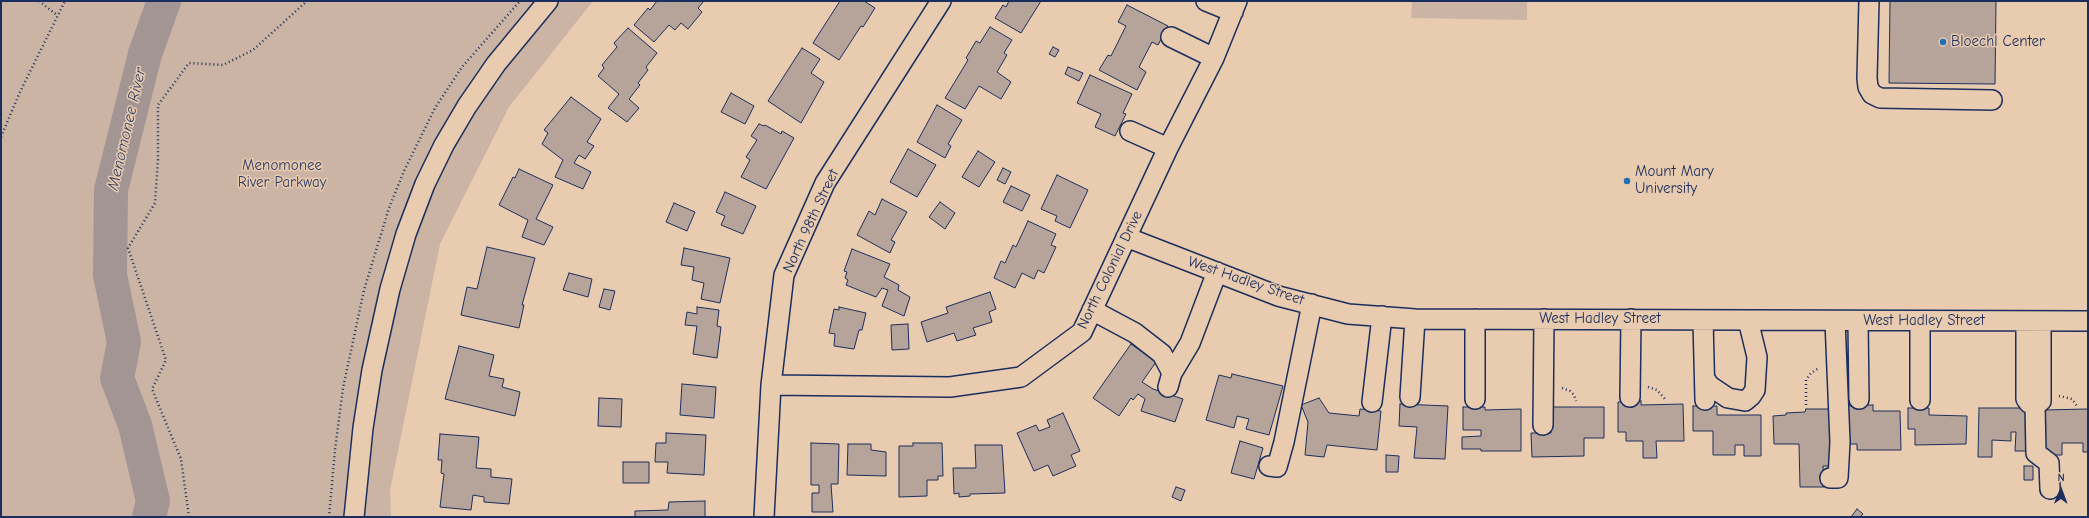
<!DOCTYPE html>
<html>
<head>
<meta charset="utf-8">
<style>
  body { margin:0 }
  #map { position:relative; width:2089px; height:518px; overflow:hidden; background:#e9cbaf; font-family:"Comic Neue",sans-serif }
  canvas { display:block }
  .frame { position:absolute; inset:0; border:2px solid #1b2f5e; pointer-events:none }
  .north { position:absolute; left:2041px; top:470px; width:40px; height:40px; -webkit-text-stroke:3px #e9cbaf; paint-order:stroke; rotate:1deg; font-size:11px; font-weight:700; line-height:16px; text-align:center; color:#1b2f5e }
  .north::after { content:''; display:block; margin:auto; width:14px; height:18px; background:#1b2f5e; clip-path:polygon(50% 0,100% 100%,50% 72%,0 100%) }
</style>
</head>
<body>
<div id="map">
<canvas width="2089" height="518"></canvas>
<div class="frame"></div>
<div class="north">N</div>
</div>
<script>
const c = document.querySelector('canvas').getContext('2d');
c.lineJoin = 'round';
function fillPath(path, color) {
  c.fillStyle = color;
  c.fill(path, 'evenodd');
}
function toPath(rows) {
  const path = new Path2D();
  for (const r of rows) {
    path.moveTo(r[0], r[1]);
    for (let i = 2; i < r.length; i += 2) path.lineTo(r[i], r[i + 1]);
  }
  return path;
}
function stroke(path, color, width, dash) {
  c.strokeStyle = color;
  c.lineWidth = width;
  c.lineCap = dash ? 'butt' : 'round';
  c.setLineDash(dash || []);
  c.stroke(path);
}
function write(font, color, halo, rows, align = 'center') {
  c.font = font + ' "Comic Neue",sans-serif';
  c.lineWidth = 3;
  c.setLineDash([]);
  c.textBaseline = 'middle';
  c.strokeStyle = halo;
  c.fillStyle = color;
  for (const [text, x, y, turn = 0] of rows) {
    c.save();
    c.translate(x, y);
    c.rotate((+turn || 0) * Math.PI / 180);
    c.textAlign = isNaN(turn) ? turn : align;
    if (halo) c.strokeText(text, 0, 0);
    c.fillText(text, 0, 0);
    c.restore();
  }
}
fillPath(toPath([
  [1,1,593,1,509,107,440,244,390,490,391,517,1,517],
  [1412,1,1527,1,1527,20,1411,18]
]), '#cbb4a3');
stroke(toPath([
  [149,517,153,501,135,425,117,378,124,342,110,275,111,190,145,54,164,1]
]), '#a29594', 34);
const building = toPath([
  [657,1,704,1,698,8,702,12,688,29,681,23,675,30,669,25,654,42,634,25,648,8,650,10,657,1],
  [840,1,864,1,875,8,863,27,861,26,839,60,813,43,840,1],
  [1009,1,1041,1,1021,33,995,18,1003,5,1006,7,1009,1],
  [1890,1,1996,1,1995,84,1889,83,1890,1],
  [1127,5,1168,26,1158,45,1152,42,1139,67,1146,72,1137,90,1099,70,1108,55,1111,56,1126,26,1118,22,1127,5],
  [990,27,1012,40,1004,53,1007,55,997,72,1011,82,1001,99,979,86,965,109,945,98,968,60,966,58,976,41,980,43,990,27],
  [628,28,657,53,646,67,648,70,638,83,640,85,629,99,639,108,627,122,608,108,619,94,598,76,604,68,602,65,617,47,614,43,628,28],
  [1053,47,1059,50,1055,57,1049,54,1053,47],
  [802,48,820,59,811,73,824,82,801,123,768,101,802,48],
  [1068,67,1083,73,1079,81,1065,74,1068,67],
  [1090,75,1132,94,1123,113,1126,114,1115,136,1095,127,1101,114,1077,103,1090,75],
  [731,93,754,106,745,124,721,112,731,93],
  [571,97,601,119,587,142,594,146,585,159,579,155,574,163,591,172,583,189,555,177,563,160,542,144,548,133,544,130,571,97],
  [937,105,962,120,948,144,951,146,945,158,917,142,937,105],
  [759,124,764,126,765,125,781,134,782,131,794,138,766,189,741,177,750,160,746,157,757,140,751,136,759,124],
  [908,149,936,165,917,197,890,182,908,149],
  [978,151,995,162,979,187,962,177,978,151],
  [1003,168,1011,172,1005,184,997,180,1003,168],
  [519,169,553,185,536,219,553,227,544,245,522,237,528,220,499,205,513,177,515,178,519,169],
  [1057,175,1088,190,1070,228,1055,221,1057,216,1041,209,1057,175],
  [1011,186,1030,195,1022,211,1003,202,1011,186],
  [725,192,756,206,743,234,721,225,725,216,716,212,725,192],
  [882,199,907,212,891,240,895,242,890,253,857,235,869,211,875,215,882,199],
  [940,202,955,213,945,229,929,217,940,202],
  [674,203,695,212,687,231,666,222,674,203],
  [1028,221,1056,234,1051,245,1056,247,1044,273,1038,270,1034,279,1022,273,1015,288,994,278,1001,261,1005,263,1013,245,1016,247,1028,221],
  [487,247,535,258,522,305,524,305,519,328,461,315,467,287,477,289,487,247],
  [684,248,730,258,720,303,701,299,704,283,692,280,694,267,681,265,684,248],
  [852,249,890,264,884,277,899,285,898,290,910,297,904,316,882,306,888,290,882,288,876,297,846,285,848,280,845,278,847,272,844,271,852,249],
  [569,273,592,279,588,297,563,290,569,273],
  [604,289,615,291,610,310,599,307,604,289],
  [990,292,996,309,989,312,992,322,973,328,976,335,957,341,954,333,927,342,921,322,948,313,946,307,990,292],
  [697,307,719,310,717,326,721,327,717,358,693,354,697,326,685,325,687,312,697,314,697,307],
  [839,307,866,313,862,330,859,330,854,349,834,346,835,334,829,333,834,309,839,310,839,307],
  [908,324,909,349,892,350,891,325,908,324],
  [1131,344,1156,362,1142,382,1153,389,1183,399,1175,422,1141,411,1145,399,1138,394,1133,400,1131,398,1119,416,1093,398,1131,344],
  [459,346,494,355,489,376,504,379,502,387,520,392,515,416,445,399,459,346],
  [1232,374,1283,386,1269,435,1246,429,1249,419,1237,416,1234,428,1206,420,1219,375,1231,378,1232,374],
  [682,384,716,387,714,418,680,415,682,384],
  [599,398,622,399,621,427,598,426,599,398],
  [1319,398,1329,413,1359,416,1360,409,1381,411,1377,450,1327,445,1324,457,1305,455,1308,422,1301,405,1319,398],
  [1641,401,1641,405,1683,404,1684,441,1656,441,1657,458,1643,458,1643,441,1626,441,1626,432,1618,432,1618,402,1641,401],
  [1400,404,1448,406,1445,459,1414,458,1417,427,1399,426,1400,404],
  [1873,405,1873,411,1900,411,1901,450,1857,450,1857,444,1846,444,1846,406,1873,405],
  [1693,406,1717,406,1717,415,1761,415,1761,456,1744,456,1744,445,1735,445,1735,455,1713,455,1713,431,1693,431,1693,406],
  [1463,407,1485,407,1485,410,1521,409,1521,451,1481,451,1481,449,1462,449,1462,437,1481,436,1481,430,1463,430,1463,407],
  [1551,407,1604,407,1604,438,1584,438,1584,456,1532,457,1531,433,1551,433,1551,407],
  [1908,408,1929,408,1929,415,1967,416,1966,444,1915,445,1915,429,1908,429,1908,408],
  [1979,408,2031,408,2031,451,2015,451,2016,432,2011,432,2011,441,1992,440,1992,457,1978,457,1979,408],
  [1806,409,1834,409,1834,466,1823,466,1824,487,1800,487,1799,444,1774,444,1773,416,1786,415,1786,413,1805,412,1806,409],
  [2088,409,2088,452,2083,452,2083,443,2062,443,2062,455,2043,455,2043,410,2088,409],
  [1063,413,1080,451,1071,455,1076,466,1053,476,1048,465,1034,471,1017,433,1036,425,1039,431,1050,427,1047,420,1063,413],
  [666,433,706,435,704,475,667,473,668,462,655,462,656,443,666,443,666,433],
  [440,434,479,437,476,468,491,469,491,477,512,479,509,504,484,502,484,497,473,495,471,510,440,507,444,474,441,473,442,460,438,460,440,434],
  [1240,441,1263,448,1254,479,1231,473,1240,441],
  [811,443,839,444,838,484,831,484,833,512,812,512,812,493,819,493,819,485,811,485,811,443],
  [913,443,942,443,943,476,938,476,938,480,927,480,927,496,899,497,899,446,913,446,913,443],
  [848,444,871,444,871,450,886,452,886,476,847,475,848,444],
  [975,445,1002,445,1005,493,970,494,970,496,959,497,959,493,954,494,953,468,976,468,975,445],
  [1386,455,1399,456,1398,472,1386,472,1386,455],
  [623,462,649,462,649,483,623,483,623,462],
  [2024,466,2033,466,2033,480,2024,480,2024,466],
  [1176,487,1185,490,1181,501,1172,497,1176,487],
  [705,501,705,517,635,517,635,511,668,510,669,502,705,501],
  [1857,509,1863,514,1860,517,1851,517,1857,509]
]);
fillPath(building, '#b6a49b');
stroke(building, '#1b2f5e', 1);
const minor = toPath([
  [1206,1,1233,12],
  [1869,1,1867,78,1868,87,1872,94,1880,98,1992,100],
  [1171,37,1214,58],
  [1130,131,1168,148],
  [1126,237,1278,296,1348,314,1415,319,2088,321],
  [1092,310,1135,333,1162,354,1172,373,1168,387],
  [1703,320,1705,400],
  [1858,321,1859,399],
  [1920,321,1920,400],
  [2026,321,2026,399,2029,403,2035,405,2041,401,2041,321],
  [1172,373,1190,343,1217,272],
  [1705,379,1710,386,1728,398,1745,401,1751,396,1755,390,1757,357,1748,320],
  [771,385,950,387,1021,377,1082,332,1168,148,1214,58,1237,1],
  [1410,397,1415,319],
  [1630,397,1631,319],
  [1475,399,1475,319],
  [1372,402,1382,316],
  [2035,405,2036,453,2049,463,2050,489],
  [1543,425,1544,319],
  [1269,466,1277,467,1284,442,1312,304],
  [1830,478,1838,478,1840,442,1835,321],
  [354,517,363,428,372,370,390,289,406,234,425,184,444,145,467,106,496,64,548,1],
  [764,517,771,385,784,275,825,183,941,1]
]);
stroke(minor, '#1b2f5e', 22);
stroke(toPath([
  [39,1,57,15],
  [1,137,19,94,65,1],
  [1648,387,1657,390,1665,399],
  [1562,388,1570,391,1574,395,1576,401],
  [2059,396,2072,399,2077,406],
  [1806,405,1806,380,1811,373,1819,368],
  [189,517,181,459,152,389,166,360,128,248,155,203,158,160,158,105,189,63,223,65,253,50,307,1],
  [329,517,335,450,343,388,364,290,389,208,404,171,435,108,462,67,520,1]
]), '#1b2f5e', 2.5, [1, 3]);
stroke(minor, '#e9cbaf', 19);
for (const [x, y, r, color] of [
  [1943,42,4,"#1f6fb2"],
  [1627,181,4,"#1f6fb2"]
]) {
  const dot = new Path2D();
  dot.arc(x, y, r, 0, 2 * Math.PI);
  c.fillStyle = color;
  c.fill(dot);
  stroke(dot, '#e9cbaf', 1.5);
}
write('15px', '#1b2f5e', '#e9cbaf', [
  ["Bloechl Center",1951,42],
  ["Mount Mary",1635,172],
  ["University",1635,189]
], 'left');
write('15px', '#2d3c65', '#e9cbaf', [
  ["Menomonee",282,166],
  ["River Parkway",282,183]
]);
write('15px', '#1b2f5e', '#e9cbaf', [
  ["North 98th Street",811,221,-65],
  ["North Colonial Drive",1110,270,-64],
  ["West Hadley Street",1246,281,19],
  ["West Hadley Street",1600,319],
  ["West Hadley Street",1924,321]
]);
write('italic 16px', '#2f3e66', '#e9cbaf', [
  ["Menomonee River",127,129,-77]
]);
</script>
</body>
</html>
